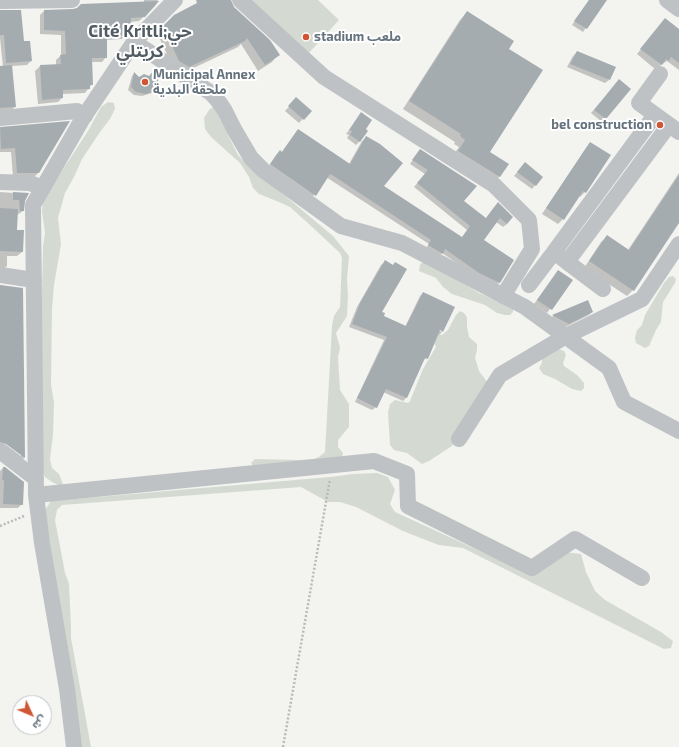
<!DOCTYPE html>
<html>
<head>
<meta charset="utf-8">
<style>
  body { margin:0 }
  #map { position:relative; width:679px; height:747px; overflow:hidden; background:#f3f3f0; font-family:"Exo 2","Noto Sans Arabic",sans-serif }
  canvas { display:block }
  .north { position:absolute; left:12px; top:695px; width:40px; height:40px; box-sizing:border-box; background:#fff; border:1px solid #c1c7cb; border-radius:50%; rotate:134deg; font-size:11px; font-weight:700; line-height:16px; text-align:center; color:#65737e }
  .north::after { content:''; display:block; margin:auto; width:14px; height:18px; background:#cf5533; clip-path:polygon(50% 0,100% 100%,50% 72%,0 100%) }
</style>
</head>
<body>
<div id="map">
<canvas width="679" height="747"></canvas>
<div class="north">ش</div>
</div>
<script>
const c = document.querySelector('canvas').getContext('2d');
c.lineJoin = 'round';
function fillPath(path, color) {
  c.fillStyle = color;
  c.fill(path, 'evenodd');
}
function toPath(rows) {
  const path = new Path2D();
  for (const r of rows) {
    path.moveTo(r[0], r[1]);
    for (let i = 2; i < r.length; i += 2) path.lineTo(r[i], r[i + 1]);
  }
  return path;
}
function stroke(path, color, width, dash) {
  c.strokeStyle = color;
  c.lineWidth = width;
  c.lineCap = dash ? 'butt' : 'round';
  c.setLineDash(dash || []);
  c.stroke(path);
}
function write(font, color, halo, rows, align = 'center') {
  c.font = font + ' "Exo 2","Noto Sans Arabic",sans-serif';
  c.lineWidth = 4;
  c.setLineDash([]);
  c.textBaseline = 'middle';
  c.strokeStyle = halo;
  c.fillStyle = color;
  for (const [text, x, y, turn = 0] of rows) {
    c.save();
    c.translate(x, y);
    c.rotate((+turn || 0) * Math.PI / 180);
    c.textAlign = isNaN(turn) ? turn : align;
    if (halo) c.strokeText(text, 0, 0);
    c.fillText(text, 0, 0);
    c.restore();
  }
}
fillPath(toPath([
  [252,0,318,0,339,20,307,55,250,2],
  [108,102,114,103,115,109,110,119,100,132,82,159,74,177,65,193,58,218,61,244,54,285,52,309,51,385,54,403,53,434,50,459,52,468,59,474,63,484,60,486,52,482,45,477,40,467,41,333,43,246,45,233,42,211,43,200,88,131,101,107],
  [214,106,231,141,238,155,247,164,333,236,349,256,347,279,348,296,347,316,336,333,340,348,338,357,340,390,349,404,349,427,338,440,338,447,343,453,342,458,254,468,251,463,255,459,300,460,314,459,319,457,325,452,332,326,334,316,340,307,342,258,340,253,309,224,290,207,279,202,259,194,253,188,249,177,240,163,211,137,205,129,204,118,209,110],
  [424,260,479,293,513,307,513,312,510,315,505,315,497,313,485,305,452,294,443,287,436,278,419,271,420,265],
  [673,276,676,279,675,283,663,302,661,322,656,330,649,346,645,348,636,343,635,338,637,330,642,325,645,315,664,283,669,277],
  [460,311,464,313,467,317,467,327,469,337,477,344,477,350,475,358,479,371,488,383,452,446,429,461,422,464,407,453,394,450,390,445,388,412,390,404,395,400,408,403,410,401,423,369,436,347,432,339,436,334,442,335,448,330,456,315],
  [559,349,564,351,566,355,563,363,564,366,577,375,584,383,584,388,581,391,572,389,555,379,543,374,539,368,542,363,542,355],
  [377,473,388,477,395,490,390,504,395,512,530,574,565,552,581,554,586,572,595,591,605,600,661,632,673,641,671,648,664,649,463,548,439,545,431,542,403,531,356,507,340,502,328,502,301,487,62,505,57,510,55,520,65,573,69,584,71,626,71,638,91,747,81,747,45,510,51,501,330,477,353,474]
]), '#d4dad1');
fillPath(toPath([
  [144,0,158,0,155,6,139,21,130,22,130,31,122,39,106,40,106,57,102,62,91,62,92,84,85,93,62,94,62,98,58,102,38,104,35,71,40,66,56,65,56,60,61,55,61,35,40,34,40,15,44,11,73,10,144,3],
  [207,0,230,0,230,3,278,55,272,62,258,71,241,44,238,47,183,73,173,67,157,33,173,18],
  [589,0,605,0,583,32,572,25],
  [0,11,23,42,31,61,27,65,11,66,15,107,11,110,0,111,0,67,3,67,0,38],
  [467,12,508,49,489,152,507,165,499,177,492,184,451,158,459,147,454,144,455,142,403,109,460,20],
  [661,24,679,30,679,70,667,61,655,69,637,54],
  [577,52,609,80,605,83,567,67,573,56],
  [134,74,155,90,152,93,142,96,134,95,128,90,132,76],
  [616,84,629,89,602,122,591,113],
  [296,99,310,111,299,123,285,111],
  [361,114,360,141,356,145,347,138,349,135,346,134],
  [0,128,39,172,34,177,13,177,11,152,0,152],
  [298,130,349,164,362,141,366,138,383,187,462,238,467,230,414,187,425,174,410,164,420,150,463,201,486,219,494,207,507,224,503,227,496,222,482,240,513,260,499,283,495,286,476,276,442,253,439,256,425,249,429,244,326,177,311,199,268,168,276,155,280,151,281,153],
  [591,143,585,192,580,197,579,196,563,219,558,224,542,214,586,148],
  [525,163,542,177,532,189,514,176],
  [679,173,679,221,633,290,627,296,584,268,601,242,607,236,628,250],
  [0,192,27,194,24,200,23,211,17,215,16,231,22,252,17,256,7,256,7,266,2,271,0,271],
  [385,262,380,313,382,317,405,327,420,296,423,293,436,327,435,329,442,332,439,335,438,334,427,358,422,361,406,398,403,401,383,392,376,407,372,410,355,402,384,340,349,327,357,307,381,265],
  [555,275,571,280,547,313,534,304],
  [0,285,22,289,24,458,20,462,0,447],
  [2,440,21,454,21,456,1,441],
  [588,301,592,312,589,315,565,327,550,319,553,316],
  [3,468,22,504,18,508,0,508,0,471]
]), '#0003');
fillPath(toPath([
  [196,0,231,0,234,7,270,40,280,55,265,65,247,38,245,41,189,67,179,61,163,26,174,15,197,3],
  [589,0,607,0,587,29,574,21],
  [159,1,145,17,131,18,131,31,128,35,107,36,107,58,92,58,93,85,90,85,90,89,63,90,63,98,42,100,40,65,61,64,60,55,66,54,65,31,44,30,44,10,73,9,77,8,81,4],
  [0,10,21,10,24,41,30,41,32,61,6,63,4,35,0,35],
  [467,11,514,41,509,49,543,70,490,152,509,164,500,177,458,151,465,140,460,136,461,134,409,101],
  [665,18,679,29,679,63,671,57,669,61,666,59,662,65,640,49],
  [577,51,616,67,610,80,570,64],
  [12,65,16,107,0,108,0,66],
  [156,68,160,71,156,90,146,94,136,92,131,87,134,72,139,77,144,74,149,76],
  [619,79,631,89,606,119,594,110],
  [296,97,312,111,304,120,288,106],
  [361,112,372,120,366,129,368,131,360,142,350,135,352,131,349,130],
  [70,121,39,173,17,173,15,148,1,149,0,127],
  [298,129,350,164,366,136,380,144,403,163,384,186,462,237,470,226,417,183,428,170,412,160,420,149,477,186,464,201,486,218,498,202,513,217,507,224,500,218,484,240,514,260,500,283,479,273,445,249,443,254,428,245,431,240,332,175,330,174,316,196,270,164,280,150,282,152],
  [590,142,611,155,586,193,583,191,564,220,546,208],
  [525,162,543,177,536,186,517,172],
  [679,175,679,223,634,291,589,261,607,235,629,250],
  [13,192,29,193,25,201,24,211,20,211,19,200,13,200],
  [0,208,18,209,17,230,24,230,23,252,0,251],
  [385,260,393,265,395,262,407,269,382,312,385,313,384,316,406,326,423,292,455,307,443,332,440,330,428,359,425,358,407,398,386,389,377,408,357,398,387,337,352,324,360,303],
  [558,270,573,280,552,310,537,300],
  [0,285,23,288,25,458,6,444,0,442],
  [588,300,593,312,569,324,552,315],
  [3,467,5,467,24,482,23,505,3,504,4,480,2,480]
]), '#a5acb0');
stroke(toPath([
  [0,526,24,516],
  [283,747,330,479]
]), '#b8babc', 2.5, [2, 2]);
stroke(toPath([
  [240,0,324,77,494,185,529,220,532,249,503,296],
  [667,0,679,9],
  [0,1,72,0],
  [134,42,211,93,219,102,225,111,234,129,251,158,263,170,341,226,402,243,525,307,609,368,624,402,679,431],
  [660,74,639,103,679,132],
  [0,118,77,111,85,116],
  [0,182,30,183,43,188],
  [554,252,655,115],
  [567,262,603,289],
  [0,275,34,280],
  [529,285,554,252,567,262,669,125],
  [459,439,500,375,566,336,642,299,679,244],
  [0,451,36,479],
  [36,495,374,461,407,474,408,506,532,568,575,539,642,578],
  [74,747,67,689,42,543,36,495,33,205,83,118,134,42,175,0]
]), '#bfc2c5', 16);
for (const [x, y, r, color] of [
  [306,37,4,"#cf5533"],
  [145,82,4,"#cf5533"],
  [660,125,4,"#cf5533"]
]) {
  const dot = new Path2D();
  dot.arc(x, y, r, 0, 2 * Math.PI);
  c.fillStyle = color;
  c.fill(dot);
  stroke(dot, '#fff', 1.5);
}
write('bold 13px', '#65737e', '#fff', [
  ["stadium ملعب",314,37],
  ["Municipal Annex",153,75],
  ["ملحقة البلدية",153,90],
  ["bel construction",652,125,"right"]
], 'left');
write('bold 17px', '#525c63', '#fff', [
  ["Cité Kritli;حي",140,31],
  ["كريتلي",140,51]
]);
</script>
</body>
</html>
